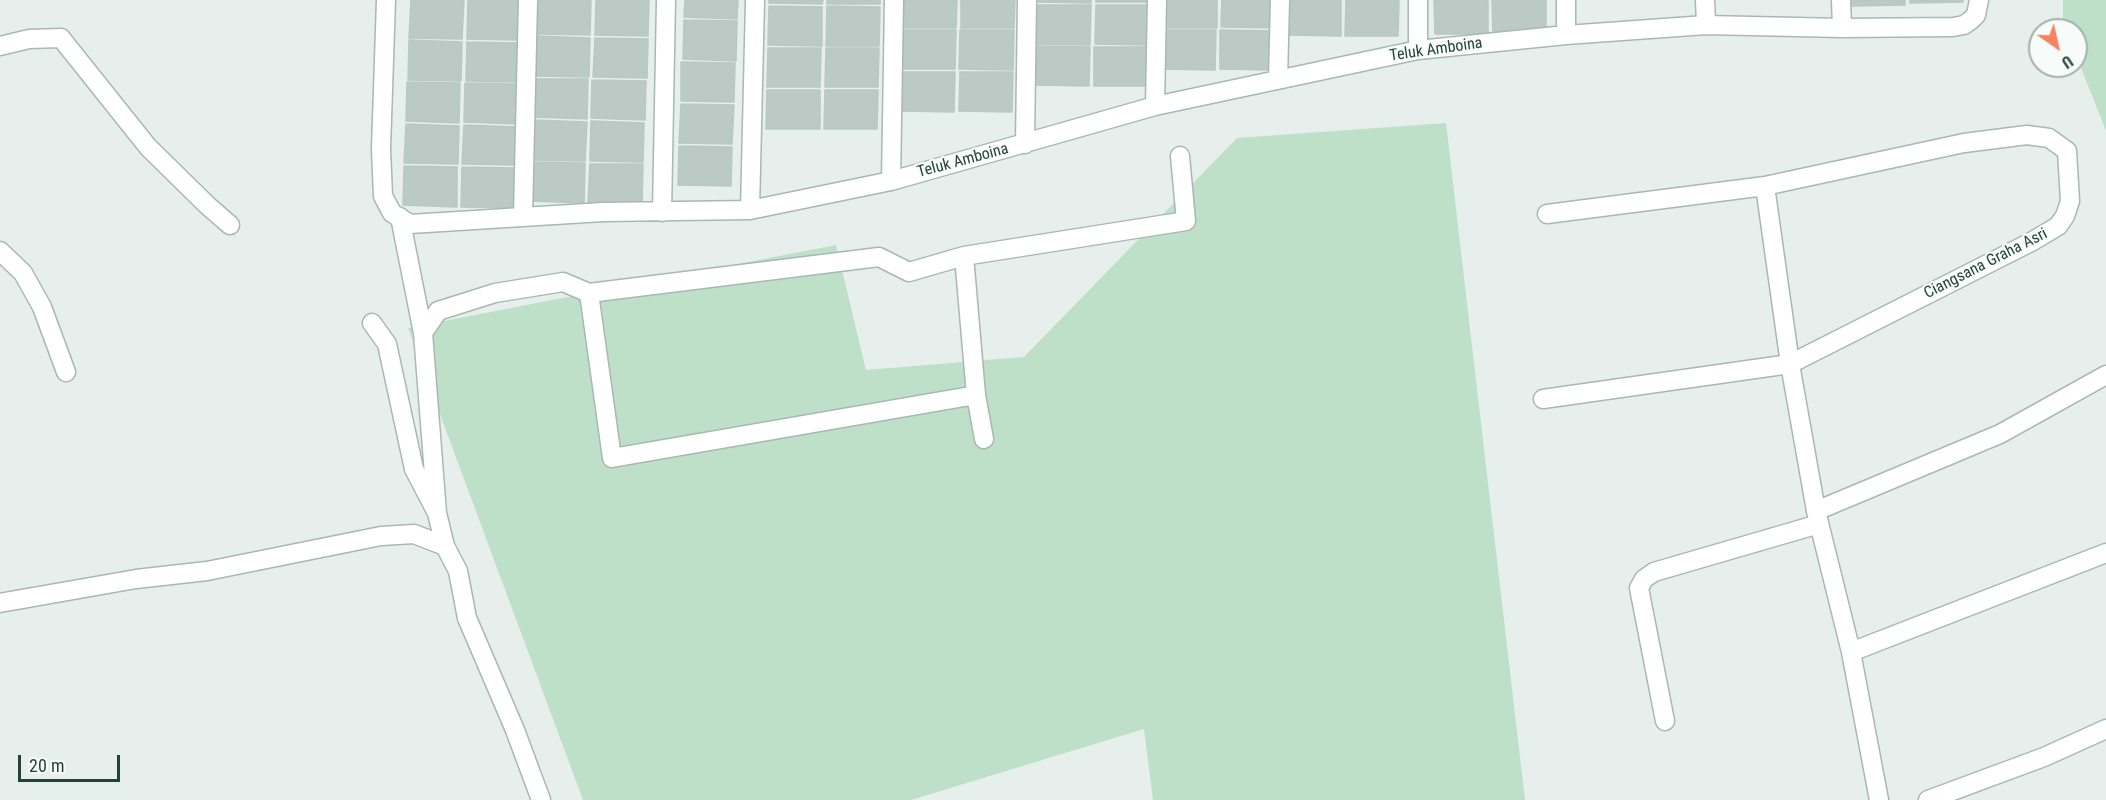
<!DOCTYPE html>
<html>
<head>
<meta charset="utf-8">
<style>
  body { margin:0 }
  #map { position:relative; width:2106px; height:800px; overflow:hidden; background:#e6efeb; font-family:"Roboto Condensed",sans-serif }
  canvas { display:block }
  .north { position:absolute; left:2028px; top:18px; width:60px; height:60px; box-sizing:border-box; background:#f7fbf9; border:2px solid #a3b1ad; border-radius:50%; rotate:146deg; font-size:16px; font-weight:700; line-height:24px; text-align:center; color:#24423a }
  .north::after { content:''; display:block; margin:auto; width:21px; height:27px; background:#f4845f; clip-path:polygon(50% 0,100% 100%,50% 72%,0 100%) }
  .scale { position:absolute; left:18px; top:755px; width:102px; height:27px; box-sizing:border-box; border:3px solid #24423a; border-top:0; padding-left:8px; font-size:18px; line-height:21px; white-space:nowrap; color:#24423a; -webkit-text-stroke:4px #f7fbf9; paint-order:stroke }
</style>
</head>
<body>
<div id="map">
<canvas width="2106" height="800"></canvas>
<div class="north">U</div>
<div class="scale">20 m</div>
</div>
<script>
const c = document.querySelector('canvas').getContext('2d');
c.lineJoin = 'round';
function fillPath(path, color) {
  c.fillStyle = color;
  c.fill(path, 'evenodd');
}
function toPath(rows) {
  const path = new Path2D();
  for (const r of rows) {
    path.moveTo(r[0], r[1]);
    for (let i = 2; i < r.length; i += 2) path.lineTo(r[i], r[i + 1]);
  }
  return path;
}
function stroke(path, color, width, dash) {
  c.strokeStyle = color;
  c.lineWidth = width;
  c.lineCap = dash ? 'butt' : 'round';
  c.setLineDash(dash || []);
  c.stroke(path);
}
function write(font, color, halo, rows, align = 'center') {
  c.font = font + ' "Roboto Condensed",sans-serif';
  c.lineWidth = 4.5;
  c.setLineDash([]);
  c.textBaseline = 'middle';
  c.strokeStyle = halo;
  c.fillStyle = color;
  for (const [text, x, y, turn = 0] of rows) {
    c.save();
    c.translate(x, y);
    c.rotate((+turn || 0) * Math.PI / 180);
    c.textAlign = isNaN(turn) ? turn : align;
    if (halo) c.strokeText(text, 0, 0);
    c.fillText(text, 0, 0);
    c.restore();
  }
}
fillPath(toPath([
  [2063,0,2106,0,2106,131,2076,55,2076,30,2066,30,2063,22],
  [1446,123,1525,800,1153,800,1144,729,911,800,583,800,408,328,836,245,866,370,1024,357,1237,138]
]), '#bfe0c8');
const building = toPath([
  [411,0,464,0,462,39,409,38,411,0],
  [468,0,522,1,520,40,467,39,468,0],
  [538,0,591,0,590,35,537,34,538,0],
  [596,0,649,0,648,36,595,35,596,0],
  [685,0,738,0,737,19,684,17,685,0],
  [769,0,823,0,822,4,769,3,769,0],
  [827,0,880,0,880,4,827,4,827,0],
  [904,0,957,0,956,28,903,28,904,0],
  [961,0,1015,0,1014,28,961,28,961,0],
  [1038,0,1091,0,1091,3,1038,2,1038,0],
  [1096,0,1149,0,1149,2,1096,2,1096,0],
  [1164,0,1217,0,1217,28,1164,28,1164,0],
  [1222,0,1275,0,1275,28,1221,27,1222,0],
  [1288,0,1341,0,1341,36,1287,35,1288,0],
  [1346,0,1399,0,1398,36,1345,36,1346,0],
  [1434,0,1488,0,1488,34,1435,34,1434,0],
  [1492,0,1546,0,1546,32,1493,33,1492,0],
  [1852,0,1905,0,1905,5,1852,6,1852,0],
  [1910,0,1963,0,1963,2,1910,3,1910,0],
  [1038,5,1091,5,1090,45,1037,44,1038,5],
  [1096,5,1149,5,1148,45,1095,44,1096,5],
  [769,6,822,7,822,46,768,45,769,6],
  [827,6,880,7,879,46,826,46,827,6],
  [684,20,737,21,736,61,683,59,684,20],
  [903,30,956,30,955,69,902,69,903,30],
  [960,30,1014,30,1013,70,959,69,960,30],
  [1163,30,1216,30,1215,70,1162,69,1163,30],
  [1220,30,1274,31,1273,70,1220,69,1220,30],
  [537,36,590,38,589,77,536,76,537,36],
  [595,38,648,39,647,78,593,77,595,38],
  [409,40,462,42,461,81,408,80,409,40],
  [467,42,520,43,519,82,466,81,467,42],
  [1036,46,1090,47,1089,86,1036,85,1036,46],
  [1094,47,1147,47,1147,86,1094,86,1094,47],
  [768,48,821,48,820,87,767,87,768,48],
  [826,48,879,48,878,87,825,87,826,48],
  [681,62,735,63,734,102,681,101,681,62],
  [902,72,955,72,954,112,901,111,902,72],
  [960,72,1013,72,1012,112,959,111,960,72],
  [535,79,588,79,587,119,534,117,535,79],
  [592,80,646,81,645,120,591,118,592,80],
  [407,82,460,83,459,123,406,121,407,82],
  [465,83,518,84,517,124,464,122,465,83],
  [767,90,820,90,820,129,766,129,767,90],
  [825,90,878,90,877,129,824,129,825,90],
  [681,104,734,105,732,144,679,143,681,104],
  [533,120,587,122,585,161,532,160,533,120],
  [591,121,644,123,643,162,590,161,591,121],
  [406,124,459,126,458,164,404,163,406,124],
  [464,125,517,127,516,165,462,164,464,125],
  [679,146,732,147,731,186,678,185,679,146],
  [532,162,585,163,584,203,531,201,532,162],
  [590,164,643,164,642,204,588,203,590,164],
  [404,166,457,167,457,207,403,205,404,166],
  [462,167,515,168,514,208,461,207,462,167]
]);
fillPath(building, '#bbcac4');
stroke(building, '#b8c9c2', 1.5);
const minor = toPath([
  [386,0,381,149,383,196,392,213,410,224,603,212,750,210,891,181,1155,106,1418,50,1566,35,1706,25,1842,28,1953,27,1964,25,1971,20,1976,15,1979,0],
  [1566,0,1566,35],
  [1705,0,1706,25],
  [1841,0,1842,28],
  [0,46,29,39,61,38,148,147,207,205,230,225],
  [1418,50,1418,0],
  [1278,80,1280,0],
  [1155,106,1157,0],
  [1025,144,1027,0],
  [891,181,894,0],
  [1765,186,1790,364,1816,511,1851,652,1879,800],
  [750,210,755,0],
  [662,212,666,0],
  [523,216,528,0],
  [400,217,423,333],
  [0,251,23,273,42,307,66,372],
  [964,256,1186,221,1180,156],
  [589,293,612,458,976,395,984,439],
  [372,323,387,344,414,469,437,513,445,546],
  [1543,399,1790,364,2031,242,2058,226,2065,216,2070,201,2067,151,2049,138,2027,135,1964,143,1765,186,1547,214],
  [1816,511,2000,434,2106,375],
  [437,513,423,333,438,311,495,293,563,282,589,293,879,257,909,272,964,256,976,395],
  [0,603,136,579,207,571,381,536,414,534,445,546,458,571,467,618,515,730,541,800],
  [1851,652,2106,553],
  [1665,721,1639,588,1644,579,1654,572,1819,524],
  [1928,800,2044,757,2106,729]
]);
stroke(minor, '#a8b8b2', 21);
stroke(minor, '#fff', 18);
write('16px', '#24423a', '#f7fbf9', [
  ["Teluk Amboina",1436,50,-8],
  ["Teluk Amboina",963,161,-15],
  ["Ciangsana Graha Asri",1986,264,-27]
]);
</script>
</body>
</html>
